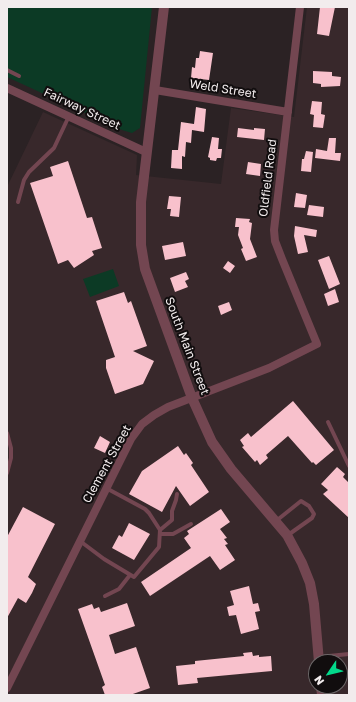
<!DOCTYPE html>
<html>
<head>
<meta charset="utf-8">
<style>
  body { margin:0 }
  #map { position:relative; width:356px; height:702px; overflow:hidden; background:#2b2224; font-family:"Golos Text",sans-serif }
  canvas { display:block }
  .frame { position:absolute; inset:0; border:8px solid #f2eced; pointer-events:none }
  .north { position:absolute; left:308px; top:654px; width:40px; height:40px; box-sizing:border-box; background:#110d0e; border:1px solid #6b6667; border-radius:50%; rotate:235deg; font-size:11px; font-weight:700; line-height:16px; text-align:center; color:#f2eced }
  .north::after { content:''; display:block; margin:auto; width:14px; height:18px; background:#03d98b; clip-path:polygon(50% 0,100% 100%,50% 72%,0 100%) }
</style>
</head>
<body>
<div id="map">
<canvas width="356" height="702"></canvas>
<div class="frame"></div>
<div class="north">N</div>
</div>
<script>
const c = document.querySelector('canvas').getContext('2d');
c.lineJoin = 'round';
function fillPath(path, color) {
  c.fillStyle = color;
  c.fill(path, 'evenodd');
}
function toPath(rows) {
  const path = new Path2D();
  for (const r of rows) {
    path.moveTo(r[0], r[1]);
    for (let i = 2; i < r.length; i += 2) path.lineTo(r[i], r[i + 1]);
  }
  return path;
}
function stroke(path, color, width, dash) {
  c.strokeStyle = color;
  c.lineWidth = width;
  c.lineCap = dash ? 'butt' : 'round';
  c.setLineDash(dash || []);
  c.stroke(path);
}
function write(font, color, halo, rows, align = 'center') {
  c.font = font + ' "Golos Text",sans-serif';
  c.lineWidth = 4;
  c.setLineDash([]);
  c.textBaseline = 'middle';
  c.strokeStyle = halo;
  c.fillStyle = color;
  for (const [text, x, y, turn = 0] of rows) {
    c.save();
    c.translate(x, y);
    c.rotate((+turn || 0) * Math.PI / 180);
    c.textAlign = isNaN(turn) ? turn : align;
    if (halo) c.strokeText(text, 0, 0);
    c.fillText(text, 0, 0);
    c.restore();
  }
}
fillPath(toPath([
  [307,7,349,7,349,695,7,695,7,187,43,112,137,155,136,175,221,184,231,108,294,117],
  [316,662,340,662,340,686,316,686]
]), '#38282b');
fillPath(toPath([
  [7,7,152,7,140,128,132,133,122,130,7,77],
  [113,269,119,286,90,297,83,279]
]), '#0c3a25');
fillPath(toPath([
  [320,7,335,7,329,36,317,34],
  [200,51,213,53,209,80,191,78,192,67,195,68,196,58,199,58],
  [313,71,332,72,332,76,341,77,340,86,321,87,321,84,313,83],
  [312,101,322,102,321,114,325,115,323,128,313,127,314,115,310,114],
  [196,107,206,109,204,132,192,130,191,143,186,142,185,157,182,156,182,169,171,168,172,150,178,150,181,122,194,124],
  [238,128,254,130,254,128,265,129,264,140,237,137],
  [212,137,219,138,218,149,222,149,221,158,217,158,216,161,210,160,210,158,208,157],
  [329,138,336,138,335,153,341,153,340,161,315,158,316,149,327,151],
  [306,151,313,152,311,172,301,171,302,159,304,159],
  [68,161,87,218,92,217,102,248,92,251,94,255,74,268,68,260,58,264,30,183,53,176,50,167],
  [248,162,261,164,260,176,246,174],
  [296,193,307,195,305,208,294,207],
  [169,196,181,197,179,217,170,216,171,209,167,209],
  [309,205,324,207,323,217,307,215],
  [236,218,250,219,249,222,252,223,250,239,257,257,246,261,241,249,243,248,238,235,239,227,235,227],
  [295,226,317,230,316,237,304,235,308,252,298,254,294,236],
  [183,242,186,256,165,260,162,246],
  [329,256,340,284,329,289,318,260],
  [228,261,235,266,230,273,223,268],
  [186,272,189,279,185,281,188,287,175,292,170,278],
  [335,289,339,302,328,306,324,294],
  [124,292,128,303,131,301,147,346,133,351,154,361,143,384,115,394,106,368,106,360,115,357,96,301],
  [229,302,232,310,221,315,218,306],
  [293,401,334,450,316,465,313,462,312,463,288,436,266,455,268,458,260,465,257,460,255,462,242,447,244,446,240,440,248,433,251,437],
  [100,436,110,442,105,453,94,448],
  [178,446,184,455,186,453,193,463,191,465,209,492,190,506,176,486,162,512,129,494,142,471],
  [337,467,345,474,343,477,349,483,349,518,323,494,328,490,321,484],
  [23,507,55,524,28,577,36,584,32,593,26,603,18,598,7,618,7,537],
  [221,509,230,522,220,529,227,538,224,539,228,544,225,545,235,560,220,570,210,556,150,596,141,582,191,548,184,538,189,534,187,531],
  [129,523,150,534,134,560,112,548,119,535,122,537],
  [249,586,253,604,258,603,260,611,255,612,259,629,241,634,236,615,229,616,227,607,234,605,230,591],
  [127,603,135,626,109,635,115,654,136,647,150,688,130,695,105,695,102,687,105,685,78,609,92,604,94,609,99,607,101,612],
  [252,652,253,656,259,655,259,657,271,656,272,671,197,678,198,683,178,685,176,666,195,664,195,661,244,656,243,653]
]), '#f8c1cc');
stroke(toPath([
  [7,70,19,76],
  [18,202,24,180,29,172,54,148,69,116],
  [328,422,349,466],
  [7,433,11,448,11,458,7,473],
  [276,521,301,501,309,506,314,514,312,518,288,535],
  [160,530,172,520,172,511,176,500,177,494],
  [161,534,173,534,191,524],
  [80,541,104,559,134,577,159,547,160,530,149,513,145,509,106,488],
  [105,596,119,589,130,575],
  [319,657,349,654]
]), '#734651', 4);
stroke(toPath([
  [7,88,146,152],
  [155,90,288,112],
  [7,688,119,463,131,439,142,424,154,415,168,407,269,368,317,344,282,259,275,241,274,230,300,7]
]), '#734651', 8);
stroke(toPath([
  [164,7,141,202,141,245,145,269,192,398,212,442,231,469,287,535,302,563,310,583,314,604,319,662],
  [321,686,322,695]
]), '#734651', 10);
write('12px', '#f2eced', '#110d0e', [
  ["Weld Street",223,89,9],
  ["Fairway Street",82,109,25],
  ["Oldfield Road",268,178,-83],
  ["South Main Street",187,346,69],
  ["Clement Street",107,464,-61]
]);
</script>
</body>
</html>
